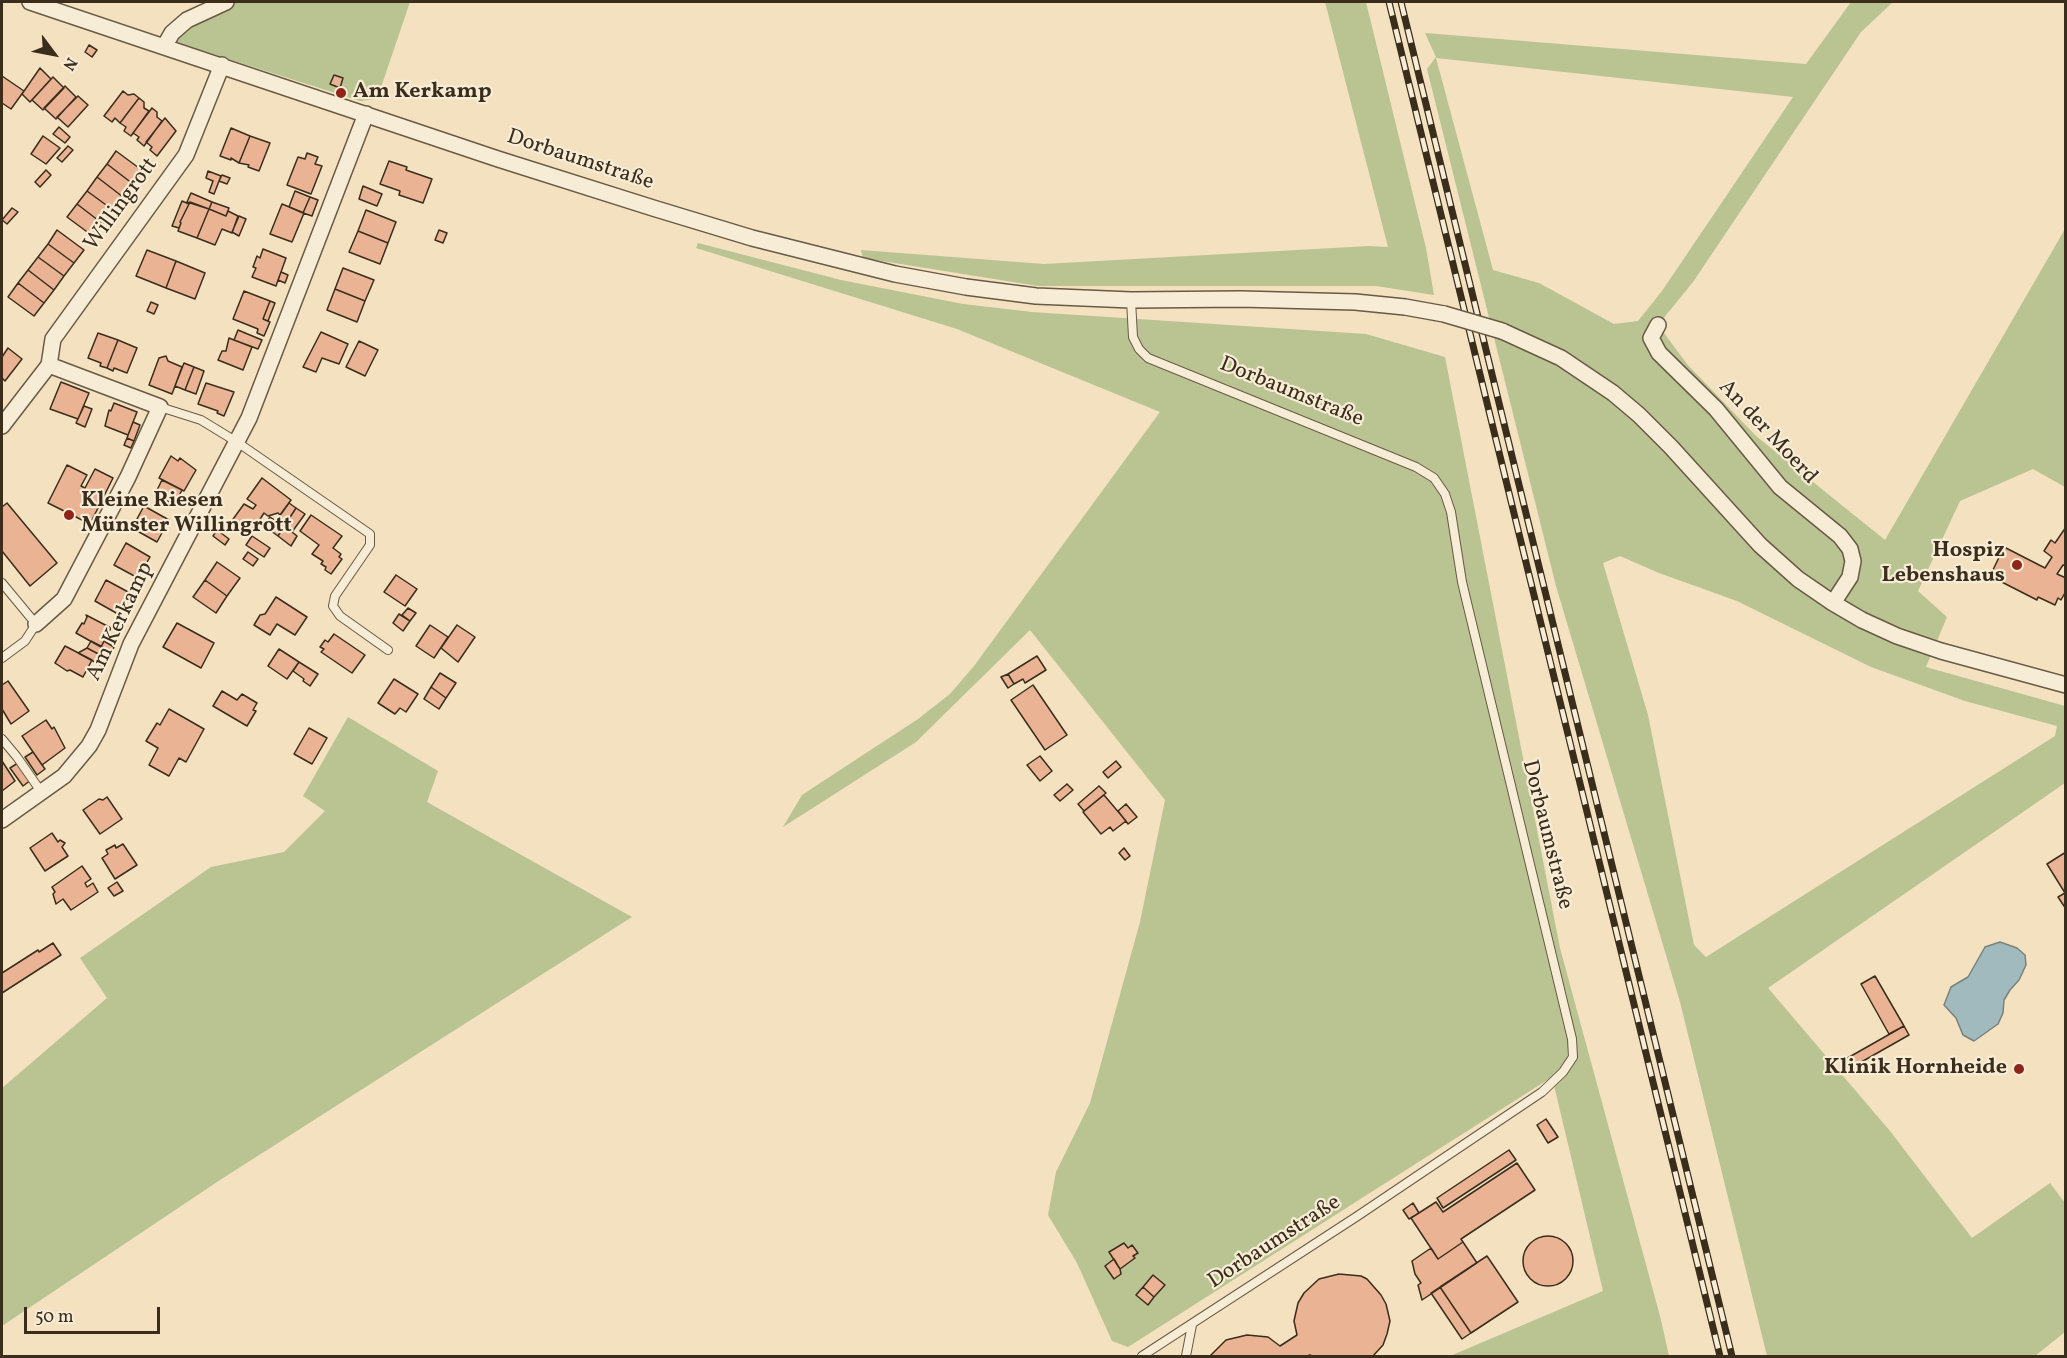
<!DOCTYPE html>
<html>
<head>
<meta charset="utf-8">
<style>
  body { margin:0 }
  #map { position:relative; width:2067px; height:1358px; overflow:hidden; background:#f3e1c0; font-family:Vollkorn,serif }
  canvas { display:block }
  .frame { position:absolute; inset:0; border:3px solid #3a2d1b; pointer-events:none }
  .north { position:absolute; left:24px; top:24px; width:60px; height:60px; -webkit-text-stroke:4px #f7ecd6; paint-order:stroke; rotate:122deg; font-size:16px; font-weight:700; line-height:24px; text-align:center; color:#3a2d1b }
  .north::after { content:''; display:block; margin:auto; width:21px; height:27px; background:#3a2d1b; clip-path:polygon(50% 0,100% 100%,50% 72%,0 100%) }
  .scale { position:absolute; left:24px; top:1307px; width:136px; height:27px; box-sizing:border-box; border:3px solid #3a2d1b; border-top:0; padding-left:8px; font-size:18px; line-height:21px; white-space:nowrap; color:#3a2d1b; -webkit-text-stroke:4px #f7ecd6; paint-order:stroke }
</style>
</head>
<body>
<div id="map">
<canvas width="2067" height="1358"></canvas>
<div class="frame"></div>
<div class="north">N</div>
<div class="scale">50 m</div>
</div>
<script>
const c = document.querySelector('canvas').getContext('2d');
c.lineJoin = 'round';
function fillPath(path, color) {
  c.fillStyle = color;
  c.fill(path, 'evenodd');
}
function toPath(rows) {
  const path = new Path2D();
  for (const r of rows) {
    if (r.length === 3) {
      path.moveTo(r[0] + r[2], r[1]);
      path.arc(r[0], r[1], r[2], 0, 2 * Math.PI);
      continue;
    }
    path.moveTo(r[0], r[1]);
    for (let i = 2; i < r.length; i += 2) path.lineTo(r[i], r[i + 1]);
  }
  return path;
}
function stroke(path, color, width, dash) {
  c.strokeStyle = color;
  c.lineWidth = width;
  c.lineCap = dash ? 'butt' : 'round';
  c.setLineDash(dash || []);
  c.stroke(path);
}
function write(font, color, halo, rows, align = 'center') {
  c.font = font + ' Vollkorn,serif';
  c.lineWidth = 4.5;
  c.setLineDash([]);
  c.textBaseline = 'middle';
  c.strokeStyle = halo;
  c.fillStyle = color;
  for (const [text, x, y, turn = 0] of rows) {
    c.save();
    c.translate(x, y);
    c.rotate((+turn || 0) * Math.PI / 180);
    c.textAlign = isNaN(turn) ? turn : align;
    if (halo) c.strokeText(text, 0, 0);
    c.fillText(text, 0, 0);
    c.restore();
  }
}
fillPath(toPath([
  [217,2,410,2,377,99,360,101,175,42,183,18],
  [1325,2,1366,2,1426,248,1434,295,1376,286,1038,286,863,258,861,250,1044,264,1369,246,1388,247],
  [1851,2,1893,2,1861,32,1693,282,1658,325,1687,364,1756,436,1885,540,2065,229,2065,487,2033,469,1960,501,1918,591,1947,617,1926,667,2065,706,2065,783,1768,988,1890,1131,1972,1238,2050,1183,2065,1203,2065,1332,2035,1356,1767,1356,1680,1002,1556,586,1427,69,1436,57,1425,33,1806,64],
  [1436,58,1793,97,1662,291,1638,321,1614,324,1539,283,1493,270],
  [1620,556,1659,573,1737,601,1871,667,1965,701,2057,726,2055,736,1706,957,1694,945,1648,715,1603,563],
  [698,243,841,280,963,304,1032,312,1366,334,1445,357,1560,948,1660,1316,1669,1356,1450,1356,1603,1291,1552,1077,1128,1347,1112,1341,1077,1263,1048,1215,1056,1172,1090,1103,1140,922,1165,800,1030,630,916,742,783,827,802,795,918,719,950,694,974,666,1160,412,957,329,696,248],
  [348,717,438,771,427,802,632,917,220,1180,2,1326,2,1088,107,998,80,958,211,867,284,852,325,811,303,796]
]), '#bac392');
const water = toPath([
  [2000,942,2017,948,2025,955,2026,965,2019,980,2010,990,2004,1000,2003,1013,1998,1024,1974,1041,1963,1035,1956,1018,1944,1005,1951,987,1968,977,1985,947,2000,942]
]);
fillPath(water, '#a1babe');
stroke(water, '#78827d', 1.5);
const building = toPath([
  [89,45,97,50,92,57,85,52,89,45],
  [40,68,51,79,30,102,22,94,40,68],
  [334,75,343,78,340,88,330,84,334,75],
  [2,76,24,91,11,109,2,103,2,76],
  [53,77,64,88,43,110,32,100,53,77],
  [65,86,76,97,56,119,44,108,65,86],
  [123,91,128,95,134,94,139,98,120,123,115,118,112,122,104,116,123,91],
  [78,96,88,105,68,127,57,117,78,96],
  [139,98,144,102,144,108,149,111,131,136,124,131,126,127,120,123,139,98],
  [152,108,157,112,157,117,162,121,144,146,137,140,139,137,133,133,152,108],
  [165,118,176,131,157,156,150,150,152,147,146,142,165,118],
  [59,127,70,137,65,143,53,134,59,127],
  [231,128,250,136,239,163,231,158,231,160,220,156,231,128],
  [43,136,60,148,46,164,31,154,43,136],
  [250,136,270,143,259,171,248,167,249,165,239,163,250,136],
  [68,146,73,150,62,162,57,158,68,146],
  [116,151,143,171,133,184,107,164,116,151],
  [307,153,318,157,315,164,322,166,311,194,287,185,298,157,305,159,307,153],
  [389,161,407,167,406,170,432,179,423,203,399,195,400,191,380,184,389,161],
  [107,164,133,184,123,197,97,177,107,164],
  [46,170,51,175,40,187,35,182,46,170],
  [208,171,221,176,214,194,209,192,213,181,206,178,208,171],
  [222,175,230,178,227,184,219,181,222,175],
  [97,177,123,197,113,210,87,191,97,177],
  [363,186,382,194,377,206,359,199,363,186],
  [87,191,113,210,103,224,77,204,87,191],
  [295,191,310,197,303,213,289,207,295,191],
  [191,193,212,202,209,209,187,202,191,193],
  [310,197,318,200,312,216,303,213,310,197],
  [182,201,189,204,180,222,181,223,179,228,172,226,182,201],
  [190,202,209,209,197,238,178,231,181,223,180,222,190,202],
  [212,202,229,208,226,216,209,209,212,202],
  [77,204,103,224,94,237,67,217,77,204],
  [282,204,304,213,292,242,270,234,282,204],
  [12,208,18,212,7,224,2,220,12,208],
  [209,209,226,216,228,211,238,216,232,233,222,229,215,245,197,238,209,209],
  [366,210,396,222,388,243,358,231,366,210],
  [239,216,246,219,239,236,232,232,239,216],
  [57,230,84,250,74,263,48,244,57,230],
  [439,230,447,233,443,243,435,240,439,230],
  [358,231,388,243,380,264,349,252,358,231],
  [48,244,74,263,64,276,38,257,48,244],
  [263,249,286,258,276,286,252,277,256,268,253,267,257,256,260,258,263,249],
  [147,250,176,261,166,288,136,276,147,250],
  [38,257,64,276,54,290,28,270,38,257],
  [176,261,205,273,195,299,166,288,176,261],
  [343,268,374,280,365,301,335,289,343,268],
  [28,270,54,290,44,303,18,283,28,270],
  [281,272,288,275,285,283,278,280,281,272],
  [18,283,44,303,34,316,8,297,18,283],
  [335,289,365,301,357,322,327,310,335,289],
  [244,291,270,301,263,319,270,322,264,336,257,333,258,329,233,319,244,291],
  [270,301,275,303,268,321,263,319,270,301],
  [151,302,158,305,154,314,147,311,151,302],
  [238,330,262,340,258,349,234,340,238,330],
  [321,332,348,344,339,364,322,358,316,372,303,367,321,332],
  [98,333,118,340,107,368,100,366,101,363,88,358,98,333],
  [229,338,252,347,243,370,218,360,222,351,226,351,229,338],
  [118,340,137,348,127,373,114,368,113,371,107,368,118,340],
  [359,341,378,350,365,376,346,367,359,341],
  [8,348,22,359,5,381,2,378,2,357,8,348],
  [166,356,168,361,182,367,172,394,149,385,159,358,166,356],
  [184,363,194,367,185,390,175,386,184,363],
  [194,367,204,371,196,394,185,390,194,367],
  [61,382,89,393,78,419,50,409,61,382],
  [206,383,234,392,224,416,217,413,218,411,198,404,206,383],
  [114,403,137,412,128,435,105,426,109,410,111,411,114,403],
  [84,406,92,409,85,427,76,423,84,406],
  [133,422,140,425,134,441,127,438,133,422],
  [127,438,134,441,131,448,124,445,127,438],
  [171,456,178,461,180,458,196,470,184,491,159,478,171,456],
  [67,465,87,475,81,486,85,488,95,469,113,478,90,524,48,503,67,465],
  [262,478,291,500,280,515,278,513,268,516,264,513,250,535,231,522,244,504,253,509,256,505,247,499,262,478],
  [162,480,182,490,174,505,155,494,162,480],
  [7,503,57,563,30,586,2,551,2,507,7,503],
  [289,503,296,508,278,536,264,526,270,517,276,521,289,503],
  [144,506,169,520,157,542,132,528,144,506],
  [296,508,305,514,292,532,297,536,291,546,278,536,296,508],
  [311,515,342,536,333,548,341,554,339,557,342,559,331,574,325,570,326,567,321,564,323,561,312,554,319,545,300,531,311,515],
  [2066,527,2066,566,2063,565,2057,574,2066,578,2066,591,2061,600,2058,598,2055,605,2038,597,2037,600,1990,576,2004,547,2045,568,2052,557,2044,551,2051,540,2055,543,2066,527],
  [217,530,229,539,225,545,213,536,217,530],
  [252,536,270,548,264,557,246,545,252,536],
  [126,543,150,557,138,578,114,565,126,543],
  [248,552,258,559,253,566,243,559,248,552],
  [217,562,240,578,227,596,205,580,217,562],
  [396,575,417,589,405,606,384,592,396,575],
  [106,580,130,593,118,614,95,601,106,580],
  [205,580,227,596,216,613,193,597,205,580],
  [276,597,307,617,295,635,277,624,270,635,254,625,260,615,265,614,276,597],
  [408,608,416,613,410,621,402,615,408,608],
  [399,614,410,621,403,631,393,623,399,614],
  [86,615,111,628,101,647,76,633,82,623,84,624,87,617,86,615],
  [177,623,214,643,201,668,163,647,177,623],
  [430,625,448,637,434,658,416,646,430,625],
  [457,625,475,637,458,662,441,648,457,625],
  [334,634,365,655,352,673,321,652,324,649,320,647,325,640,328,642,334,634],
  [91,641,112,652,108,659,87,648,91,641],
  [104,641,114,647,112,652,101,647,104,641],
  [65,646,92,660,83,677,70,670,67,671,55,663,65,646],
  [87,648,108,659,104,667,78,653,87,648],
  [279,649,299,662,287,679,268,666,279,649],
  [1037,656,1046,670,1025,683,1023,679,1014,684,1008,674,1037,656],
  [299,662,318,674,310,686,303,681,304,679,293,671,299,662],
  [440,673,456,683,446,698,431,687,440,673],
  [1008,674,1014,684,1008,688,1001,677,1008,674],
  [394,679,418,694,406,712,400,708,395,714,378,703,394,679],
  [8,681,29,711,11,724,2,709,2,685,8,681],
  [1033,685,1067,735,1045,750,1011,700,1033,685],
  [431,687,446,698,439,709,424,699,431,687],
  [222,691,237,700,242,694,257,703,253,710,256,711,247,726,213,706,222,691],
  [169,709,204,729,186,762,179,758,169,776,149,765,158,748,146,741,157,723,160,725,169,709],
  [46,720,52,729,54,727,65,748,42,765,22,736,46,720],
  [309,728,327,738,312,764,294,754,309,728],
  [33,752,45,769,37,775,25,757,33,752],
  [1040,756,1052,771,1040,781,1027,765,1040,756],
  [2,761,15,781,2,791,2,761],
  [1116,761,1121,767,1108,778,1103,772,1116,761],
  [18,763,31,780,23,786,10,768,18,763],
  [1067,784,1073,790,1060,801,1054,795,1067,784],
  [1099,786,1106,793,1084,811,1078,804,1099,786],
  [1104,795,1126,821,1113,831,1110,827,1101,834,1083,812,1104,795],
  [107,797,122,819,100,834,83,810,99,799,103,800,107,797],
  [1126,804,1137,817,1128,824,1118,811,1126,804],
  [52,833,58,842,60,840,65,843,62,847,68,856,45,871,30,848,52,833],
  [123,844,137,865,115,879,102,858,108,854,106,850,115,845,116,848,123,844],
  [1124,848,1130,856,1125,860,1119,853,1124,848],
  [2066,852,2066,909,2058,897,2065,893,2047,864,2066,852],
  [82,866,91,879,85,883,87,887,93,883,98,892,71,910,63,899,56,904,53,894,55,892,52,887,82,866],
  [117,882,123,891,114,896,108,888,117,882],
  [53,943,61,955,2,993,2,973,38,950,39,952,53,943],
  [1875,976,1904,1026,1889,1034,1861,984,1875,976],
  [1904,1026,1909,1035,1849,1069,1844,1060,1904,1026],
  [1546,1119,1558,1137,1548,1143,1537,1125,1546,1119],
  [1509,1150,1516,1160,1443,1208,1437,1198,1509,1150],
  [1517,1163,1535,1190,1461,1239,1463,1242,1438,1259,1411,1218,1436,1202,1443,1212,1517,1163],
  [1413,1203,1419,1213,1409,1219,1403,1210,1413,1203],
  [1548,1261,25],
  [1463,1242,1477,1263,1422,1300,1418,1285,1421,1283,1415,1274,1412,1261,1431,1248,1438,1259,1463,1242],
  [1124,1243,1128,1248,1132,1245,1138,1253,1133,1256,1135,1258,1120,1269,1109,1252,1124,1243],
  [1487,1256,1518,1302,1471,1333,1440,1287,1487,1256],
  [1114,1259,1120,1269,1121,1274,1114,1279,1105,1266,1114,1259],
  [1339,1274,1361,1276,1367,1279,1381,1295,1386,1304,1390,1321,1387,1334,1383,1345,1373,1356,1312,1356,1310,1355,1307,1356,1210,1356,1226,1340,1247,1335,1268,1337,1280,1346,1297,1335,1294,1321,1298,1303,1304,1293,1319,1279,1339,1274],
  [1153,1275,1165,1285,1154,1297,1143,1287,1153,1275],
  [1143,1287,1154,1297,1148,1305,1136,1295,1143,1287],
  [1440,1287,1471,1333,1462,1339,1431,1293,1440,1287]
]);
fillPath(building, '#eab393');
stroke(building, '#3a2d1b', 1.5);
const lane = toPath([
  [1131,300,1133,337,1139,349,1148,358,1416,467,1434,478,1445,494,1451,512,1462,582,1572,1039,1573,1057,1563,1072,1542,1092,1356,1217,1142,1356],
  [160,407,201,420,237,442,370,534,370,545,335,596,333,606,340,616,388,650],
  [2,583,36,624,25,641,2,658],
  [2,739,17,757,42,793],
  [1186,1356,1192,1325]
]);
const street = toPath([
  [30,2,498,159,653,208,752,238,895,274,966,287,1036,296,1131,300,1241,299,1355,302,1405,307,1444,314],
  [164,47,172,33,187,20,226,2],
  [1658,325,1651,338,1659,353,1716,409,1780,487,1840,536,1850,549,1853,561,1850,577,1833,603],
  [1502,331,1561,358,1613,393,1639,415,1671,447,1760,545,1798,579,1833,603,1862,620,1897,636,1941,651,2066,685],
  [2,426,49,365,53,339,186,155,222,65],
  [36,624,64,599,128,477,160,407,49,365],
  [2,820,64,776,89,746,98,730,131,644,249,418,366,114]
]);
stroke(lane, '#685a44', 10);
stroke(street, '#685a44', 18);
stroke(lane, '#f7ecd6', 8);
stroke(street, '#f7ecd6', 15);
const rail = toPath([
  [1389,2,1720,1356],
  [1401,2,1732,1356]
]);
stroke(rail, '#3a2d1b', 7);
stroke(rail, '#f7ecd6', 4.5, [14]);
const streetBridge = toPath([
  [1444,314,1502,331]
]);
stroke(streetBridge, '#685a44', 18, []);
stroke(streetBridge, '#f7ecd6', 15);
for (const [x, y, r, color] of [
  [341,93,6,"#8f2418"],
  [69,515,6,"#8f2418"],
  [2017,565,6,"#8f2418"],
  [2019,1069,6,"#8f2418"]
]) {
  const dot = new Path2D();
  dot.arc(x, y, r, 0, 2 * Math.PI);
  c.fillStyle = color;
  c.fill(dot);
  stroke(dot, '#f7ecd6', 2);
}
write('bold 22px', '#3a2d1b', '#f7ecd6', [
  ["Am Kerkamp",353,93],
  ["Kleine Riesen",81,502],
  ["Münster Willingrott",81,527],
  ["Hospiz",2005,552,"right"],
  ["Lebenshaus",2005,577,"right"],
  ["Klinik Hornheide",2007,1069,"right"]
], 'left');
write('22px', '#3a2d1b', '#f7ecd6', [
  ["Dorbaumstraße",580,161,18],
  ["Willingrott",122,205,-54],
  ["Dorbaumstraße",1291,393,22],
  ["An der Moerd",1767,433,47],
  ["Am Kerkamp",121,622,-65],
  ["Dorbaumstraße",1546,835,76],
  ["Dorbaumstraße",1275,1243,-33]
]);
</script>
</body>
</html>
